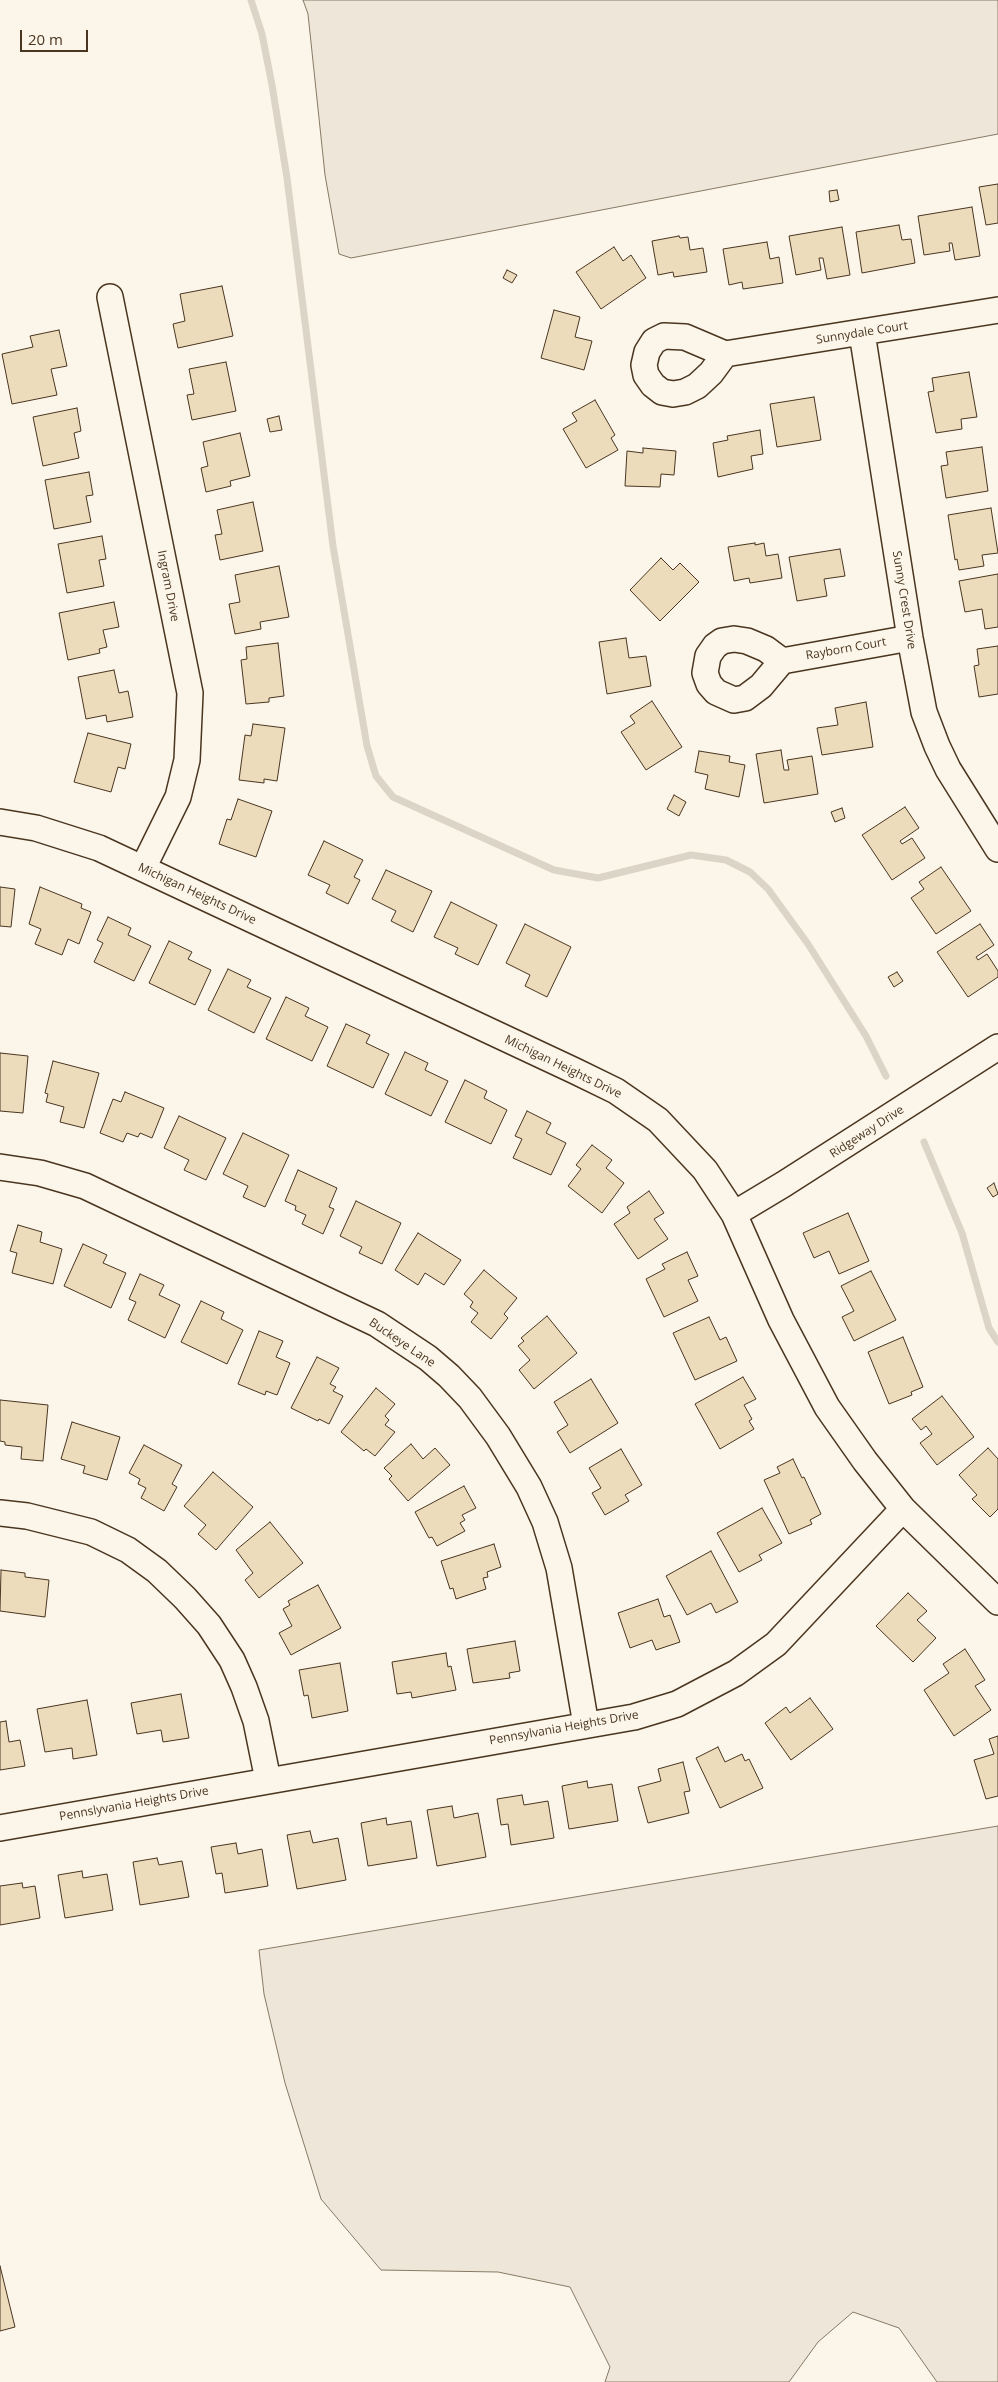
<!DOCTYPE html>
<html>
<head>
<meta charset="utf-8">
<style>
  body { margin:0 }
  #map { position:relative; width:998px; height:2382px; overflow:hidden; background:#fbf6e9; font-family:"Open Sans",sans-serif }
  canvas { display:block }
  .scale { position:absolute; left:20px; top:30px; width:68px; height:22px; box-sizing:border-box; border:2px solid #4a3520; border-top:0; padding-left:6px; font-size:15px; line-height:18px; white-space:nowrap; color:#4a3520; -webkit-text-stroke:4px #fbf6e9; paint-order:stroke }
</style>
</head>
<body>
<div id="map">
<canvas width="998" height="2382"></canvas>
<div class="scale">20 m</div>
</div>
<script>
const c = document.querySelector('canvas').getContext('2d');
c.lineJoin = 'round';
function fillPath(path, color) {
  c.fillStyle = color;
  c.fill(path, 'evenodd');
}
function toPath(rows) {
  const path = new Path2D();
  for (const r of rows) {
    path.moveTo(r[0], r[1]);
    for (let i = 2; i < r.length; i += 2) path.lineTo(r[i], r[i + 1]);
  }
  return path;
}
function stroke(path, color, width, dash) {
  c.strokeStyle = color;
  c.lineWidth = width;
  c.lineCap = dash ? 'butt' : 'round';
  c.setLineDash(dash || []);
  c.stroke(path);
}
function write(font, color, halo, rows, align = 'center') {
  c.font = font + ' "Open Sans",sans-serif';
  c.lineWidth = 4;
  c.setLineDash([]);
  c.textBaseline = 'middle';
  c.strokeStyle = halo;
  c.fillStyle = color;
  for (const [text, x, y, turn = 0] of rows) {
    c.save();
    c.translate(x, y);
    c.rotate((+turn || 0) * Math.PI / 180);
    c.textAlign = isNaN(turn) ? turn : align;
    if (halo) c.strokeText(text, 0, 0);
    c.fillText(text, 0, 0);
    c.restore();
  }
}
const green = toPath([
  [303,0,998,0,998,134,351,258,339,254,325,175,308,14,303,0],
  [998,1826,998,2382,937,2382,899,2328,853,2312,818,2342,789,2382,605,2382,610,2367,570,2287,498,2272,381,2270,321,2199,285,2083,264,1994,259,1950,998,1826]
]);
fillPath(green, '#ede6d9');
stroke(green, '#887966', 1);
stroke(toPath([
  [251,0,262,34,272,85,287,178,333,546,367,746,376,776,393,797,554,870,598,878,691,855,726,860,750,872,768,889,808,944,866,1036,886,1076],
  [924,1142,962,1233,989,1328,998,1342]
]), '#dcd4c6', 7);
const building = toPath([
  [998,184,998,223,986,225,979,187,998,184],
  [837,190,839,200,830,202,829,191,837,190],
  [972,207,980,256,955,260,952,243,949,243,950,251,924,255,918,216,972,207],
  [899,225,902,240,911,239,915,263,862,273,856,232,899,225],
  [842,227,850,275,827,279,823,258,819,258,821,270,796,275,789,236,842,227],
  [679,236,680,238,688,237,690,250,703,248,707,272,674,277,673,272,658,275,652,241,679,236],
  [767,242,770,259,779,257,783,283,743,289,742,282,729,285,723,249,767,242],
  [614,247,623,261,631,255,646,278,601,309,576,272,614,247],
  [507,270,517,275,512,283,503,278,507,270],
  [222,286,233,336,178,348,173,324,185,321,180,294,222,286],
  [554,310,580,317,575,337,592,341,584,370,541,358,554,310],
  [59,330,67,366,51,369,57,395,12,404,2,354,33,347,30,336,59,330],
  [226,362,236,411,192,420,187,395,194,394,189,369,226,362],
  [969,372,977,417,961,419,962,429,936,433,928,392,934,391,932,378,969,372],
  [814,397,821,440,777,447,770,404,814,397],
  [595,400,615,435,611,438,618,450,586,468,563,429,577,421,572,413,595,400],
  [77,408,81,431,74,433,79,458,43,466,33,417,77,408],
  [279,416,282,430,270,432,267,419,279,416],
  [760,430,763,454,751,456,753,469,718,477,713,443,728,440,727,436,760,430],
  [240,433,250,476,230,481,231,486,206,492,201,468,208,466,203,442,240,433],
  [982,447,988,491,946,498,941,466,948,465,946,452,982,447],
  [643,448,676,451,674,475,661,474,660,487,625,486,627,451,643,453,643,448],
  [89,472,93,495,86,496,91,522,54,529,45,480,89,472],
  [253,502,263,551,220,560,215,535,222,534,217,510,253,502],
  [991,508,998,553,982,555,984,566,959,570,957,559,955,560,948,515,991,508],
  [102,536,106,559,99,560,104,586,67,593,58,544,102,536],
  [755,543,755,545,764,543,766,556,778,554,782,578,750,583,749,578,734,581,728,547,755,543],
  [840,549,845,576,824,579,827,596,797,601,789,557,840,549],
  [661,558,673,570,680,563,699,582,660,621,630,590,661,558],
  [279,566,289,617,260,622,261,629,235,634,229,604,240,602,235,575,279,566],
  [998,574,998,627,985,629,982,609,965,612,959,581,998,574],
  [114,602,119,627,103,630,107,647,99,649,100,653,68,660,59,613,114,602],
  [626,638,629,658,646,656,651,686,607,694,599,642,626,638],
  [278,643,284,696,269,698,269,702,246,704,241,660,247,659,246,647,278,643],
  [998,646,998,694,979,697,974,666,979,665,977,649,998,646],
  [114,670,119,693,128,691,133,717,107,722,106,715,86,719,78,677,114,670],
  [652,701,682,747,646,770,621,732,635,723,630,716,652,701],
  [866,702,873,747,822,755,817,728,838,725,835,708,866,702],
  [253,724,285,728,277,781,264,779,264,783,239,780,245,735,251,736,253,724],
  [88,733,131,744,125,769,118,767,111,792,74,782,88,733],
  [781,750,784,770,789,770,787,760,812,756,818,794,764,803,756,754,781,750],
  [699,751,730,756,729,762,745,765,739,797,705,789,708,775,695,772,699,751],
  [674,795,686,802,679,816,667,809,674,795],
  [238,799,272,811,256,857,219,844,227,819,231,820,238,799],
  [905,807,919,828,900,841,902,844,912,838,925,858,892,880,862,835,905,807],
  [842,808,845,818,835,822,831,812,842,808],
  [324,841,363,860,354,877,360,880,348,904,326,893,330,885,308,875,324,841],
  [941,867,971,911,936,934,911,898,924,889,919,882,941,867],
  [386,870,432,891,413,932,391,921,396,911,372,899,386,870],
  [0,887,15,889,11,927,0,926,0,887],
  [40,887,82,904,81,908,91,912,79,944,68,939,62,955,35,944,41,929,29,924,40,887],
  [451,902,497,925,478,965,455,954,458,948,434,937,451,902],
  [108,917,131,928,128,935,151,946,134,981,94,962,103,943,97,940,108,917],
  [525,924,571,947,547,997,525,986,530,975,506,963,525,924],
  [980,924,994,945,976,957,978,960,987,954,998,971,998,977,968,997,937,952,980,924],
  [169,941,192,952,188,959,211,970,195,1005,149,983,169,941],
  [228,969,251,980,247,987,271,998,254,1033,208,1010,228,969],
  [897,972,903,981,894,987,888,977,897,972],
  [286,997,309,1008,305,1016,328,1027,312,1061,266,1039,286,997],
  [346,1024,370,1035,366,1043,389,1054,373,1088,327,1066,346,1024],
  [405,1052,428,1063,425,1070,448,1081,431,1116,385,1094,405,1052],
  [0,1053,28,1056,23,1113,0,1111,0,1053],
  [53,1061,99,1073,84,1128,60,1122,64,1107,46,1102,48,1094,45,1093,53,1061],
  [465,1080,487,1091,484,1098,507,1110,491,1144,445,1122,465,1080],
  [125,1092,164,1108,152,1138,140,1133,138,1137,127,1133,123,1142,100,1133,113,1099,121,1102,125,1092],
  [527,1111,551,1123,546,1133,566,1143,551,1175,513,1158,522,1139,515,1136,527,1111],
  [179,1116,226,1138,206,1180,184,1170,189,1160,164,1148,179,1116],
  [243,1133,289,1155,265,1207,243,1197,248,1186,223,1174,243,1133],
  [592,1145,612,1160,606,1168,624,1183,602,1213,568,1186,581,1169,576,1165,592,1145],
  [298,1170,337,1188,329,1207,334,1209,323,1234,302,1224,306,1215,295,1210,296,1206,285,1201,298,1170],
  [994,1183,998,1194,993,1197,987,1188,994,1183],
  [649,1191,664,1213,654,1219,668,1239,638,1259,614,1224,630,1213,627,1207,649,1191],
  [356,1201,401,1223,382,1264,359,1253,362,1247,340,1236,356,1201],
  [848,1213,869,1261,839,1274,829,1251,814,1258,803,1233,848,1213],
  [18,1225,42,1232,40,1242,62,1249,53,1284,12,1273,17,1253,10,1251,18,1225],
  [418,1233,461,1260,444,1285,425,1273,418,1285,395,1270,418,1233],
  [83,1244,107,1255,103,1263,126,1273,111,1308,64,1286,83,1244],
  [687,1252,698,1276,688,1280,698,1301,664,1317,646,1279,665,1269,662,1264,687,1252],
  [484,1270,517,1298,504,1314,508,1318,491,1339,471,1322,478,1313,470,1307,473,1302,464,1294,484,1270],
  [871,1271,896,1320,854,1341,842,1317,854,1311,841,1286,871,1271],
  [140,1274,164,1285,159,1295,180,1305,165,1338,128,1320,136,1302,129,1299,140,1274],
  [201,1301,224,1312,221,1319,243,1330,227,1364,181,1342,201,1301],
  [547,1316,577,1353,534,1389,519,1370,530,1360,518,1346,524,1341,521,1338,547,1316],
  [709,1317,720,1340,726,1337,737,1361,695,1380,673,1333,709,1317],
  [259,1331,283,1341,276,1357,290,1363,277,1395,266,1391,265,1395,238,1384,259,1331],
  [903,1337,923,1387,911,1392,912,1395,889,1404,868,1352,903,1337],
  [317,1357,339,1368,330,1384,336,1387,333,1391,343,1396,329,1424,319,1419,318,1421,291,1408,317,1357],
  [743,1377,756,1399,744,1405,752,1419,749,1421,754,1429,720,1449,695,1404,743,1377],
  [591,1379,618,1423,570,1453,557,1432,568,1425,554,1402,591,1379],
  [376,1388,395,1404,385,1416,389,1420,385,1425,395,1432,375,1456,366,1449,364,1451,341,1432,376,1388],
  [942,1396,974,1437,937,1465,920,1443,932,1434,926,1426,921,1430,912,1419,942,1396],
  [0,1400,48,1405,43,1461,21,1459,22,1447,5,1445,5,1442,0,1441,0,1400],
  [72,1422,120,1437,107,1480,83,1473,85,1466,61,1459,72,1422],
  [411,1444,423,1459,435,1448,450,1465,408,1501,389,1479,392,1476,384,1468,411,1444],
  [144,1445,182,1465,172,1484,177,1487,164,1511,141,1498,146,1488,138,1484,140,1479,129,1473,144,1445],
  [988,1448,998,1459,998,1509,990,1517,972,1499,977,1495,959,1475,988,1448],
  [621,1449,642,1485,625,1495,629,1501,605,1515,592,1493,601,1488,589,1468,621,1449],
  [793,1459,802,1478,804,1477,821,1514,810,1520,812,1524,789,1534,764,1480,780,1473,777,1467,793,1459],
  [213,1472,253,1507,216,1550,198,1534,206,1525,184,1506,213,1472],
  [464,1486,476,1508,462,1515,465,1520,460,1523,465,1531,437,1546,432,1537,429,1538,415,1512,464,1486],
  [762,1508,782,1543,759,1555,762,1560,739,1572,717,1533,762,1508],
  [270,1522,303,1563,259,1598,245,1580,253,1573,236,1550,270,1522],
  [494,1544,501,1567,487,1572,488,1577,483,1578,486,1589,456,1599,453,1588,450,1589,441,1561,494,1544],
  [711,1551,738,1602,716,1613,711,1603,687,1615,666,1576,711,1551],
  [1,1570,25,1573,25,1577,49,1580,45,1617,0,1611,1,1570],
  [318,1585,341,1628,291,1655,279,1633,292,1626,283,1609,290,1605,288,1601,318,1585],
  [908,1593,927,1611,917,1620,936,1638,913,1662,876,1626,908,1593],
  [658,1599,664,1617,670,1615,680,1642,656,1650,652,1640,630,1648,618,1613,658,1599],
  [515,1641,520,1671,509,1673,510,1678,473,1683,467,1649,515,1641],
  [965,1649,985,1680,975,1686,991,1710,954,1736,924,1690,949,1673,943,1664,965,1649],
  [446,1653,448,1667,451,1666,456,1690,412,1698,411,1692,397,1694,392,1662,446,1653],
  [340,1663,348,1711,312,1718,308,1695,304,1696,299,1670,340,1663],
  [181,1694,189,1738,163,1742,161,1730,137,1734,131,1703,181,1694],
  [810,1698,833,1729,791,1760,765,1723,786,1707,790,1713,810,1698],
  [87,1700,97,1755,73,1759,72,1748,45,1752,37,1709,87,1700],
  [6,1721,9,1742,20,1740,25,1766,0,1770,0,1722,6,1721],
  [998,1736,998,1796,986,1799,974,1760,994,1754,989,1739,998,1736],
  [718,1747,725,1762,742,1754,745,1761,749,1759,763,1788,720,1808,696,1758,718,1747],
  [683,1762,690,1791,684,1792,689,1813,648,1823,638,1787,661,1781,658,1769,683,1762],
  [587,1781,588,1788,612,1784,618,1821,569,1829,562,1786,587,1781],
  [522,1795,524,1805,548,1801,554,1838,511,1845,508,1824,501,1825,497,1799,522,1795],
  [452,1806,454,1818,478,1813,486,1857,437,1866,427,1810,452,1806],
  [386,1818,387,1825,411,1821,417,1858,368,1866,361,1823,386,1818],
  [310,1831,313,1843,338,1838,346,1880,297,1889,287,1835,310,1831],
  [236,1843,238,1854,262,1849,268,1886,225,1893,222,1873,216,1874,211,1847,236,1843],
  [157,1858,159,1865,182,1861,189,1897,140,1905,133,1862,157,1858],
  [82,1871,83,1878,107,1874,113,1910,65,1918,58,1875,82,1871],
  [22,1883,23,1888,35,1886,40,1918,0,1925,0,1886,22,1883],
  [0,2266,15,2327,0,2331,0,2266]
]);
fillPath(building, '#ecdcbc');
stroke(building, '#4a3520', 1);
const minor = toPath([
  [110,297,190,693,187,760,178,797,143,868],
  [862,333,910,638,924,712,937,746,948,769,998,849],
  [725,354,711,373,697,386,685,392,673,394,662,392,653,385,646,375,644,365,647,352,654,341,664,336,685,337,725,354,998,310],
  [782,661,761,686,745,698,734,700,716,692,709,684,705,673,708,656,715,646,722,641,734,639,747,641,766,649,782,661,910,638],
  [0,822,36,828,99,848,575,1071,616,1091,658,1120,705,1170,734,1214,781,1320,827,1407,865,1461,903,1509,998,1602],
  [0,1167,40,1173,85,1186,377,1324,428,1358,449,1376,470,1398,498,1436,529,1487,545,1522,559,1568,586,1725],
  [734,1214,784,1184,998,1047],
  [0,1513,27,1516,91,1532,128,1550,157,1571,185,1598,209,1625,232,1660,244,1687,256,1721,268,1780],
  [0,1828,634,1717,677,1704,736,1673,776,1644,903,1509]
]);
stroke(minor, '#4a3520', 28);
stroke(minor, '#fbf6e9', 25);
write('12px', '#4a3520', '#fbf6e9', [
  ["Sunnydale Court",862,333,-9],
  ["Ingram Drive",168,586,79],
  ["Sunny Crest Drive",904,600,81],
  ["Rayborn Court",846,649,-10],
  ["Michigan Heights Drive",197,894,25],
  ["Michigan Heights Drive",563,1067,26],
  ["Ridgeway Drive",867,1132,-33],
  ["Buckeye Lane",402,1343,34],
  ["Pennsylvania Heights Drive",564,1728,-10],
  ["Pennslyvania Heights Drive",134,1804,-10]
]);
</script>
</body>
</html>
